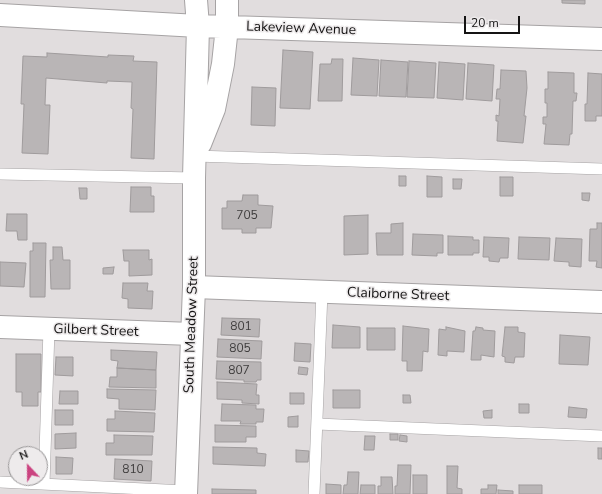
<!DOCTYPE html>
<html>
<head>
<meta charset="utf-8">
<style>
  body { margin:0 }
  #map { position:relative; width:602px; height:494px; overflow:hidden; background:#e1ddde; font-family:"Nunito Sans",sans-serif }
  canvas { display:block }
  .north { position:absolute; left:8px; top:446px; width:40px; height:40px; box-sizing:border-box; background:#eeebec; border:1px solid #979596; border-radius:50%; rotate:338deg; font-size:11px; font-weight:700; line-height:16px; text-align:center; color:#151414 }
  .north::after { content:''; display:block; margin:auto; width:14px; height:18px; background:#cb4380; clip-path:polygon(50% 0,100% 100%,50% 72%,0 100%) }
  .scale { position:absolute; left:464px; top:16px; width:56px; height:18px; box-sizing:border-box; border:2px solid #151414; border-top:0; padding-left:5px; font-size:12px; line-height:14px; white-space:nowrap; color:#151414; -webkit-text-stroke:3px #eeebec; paint-order:stroke }
</style>
</head>
<body>
<div id="map">
<canvas width="602" height="494"></canvas>
<div class="north">N</div>
<div class="scale">20 m</div>
</div>
<script>
const c = document.querySelector('canvas').getContext('2d');
c.lineJoin = 'round';
function fillPath(path, color) {
  c.fillStyle = color;
  c.fill(path, 'evenodd');
}
function toPath(rows) {
  const path = new Path2D();
  for (const r of rows) {
    path.moveTo(r[0], r[1]);
    for (let i = 2; i < r.length; i += 2) path.lineTo(r[i], r[i + 1]);
  }
  return path;
}
function stroke(path, color, width, dash) {
  c.strokeStyle = color;
  c.lineWidth = width;
  c.lineCap = dash ? 'butt' : 'round';
  c.setLineDash(dash || []);
  c.stroke(path);
}
function write(font, color, halo, rows, align = 'center') {
  c.font = font + ' "Nunito Sans",sans-serif';
  c.lineWidth = 3;
  c.setLineDash([]);
  c.textBaseline = 'middle';
  c.strokeStyle = halo;
  c.fillStyle = color;
  for (const [text, x, y, turn = 0] of rows) {
    c.save();
    c.translate(x, y);
    c.rotate((+turn || 0) * Math.PI / 180);
    c.textAlign = isNaN(turn) ? turn : align;
    if (halo) c.strokeText(text, 0, 0);
    c.fillText(text, 0, 0);
    c.restore();
  }
}
const building = toPath([
  [562,0,585,0,585,4,562,3,562,0],
  [283,50,313,52,310,109,280,108,283,50],
  [47,53,108,57,108,55,134,56,133,61,157,62,154,159,131,158,133,109,131,108,132,82,107,81,107,83,46,78,45,105,50,105,48,154,22,153,24,104,21,104,23,56,47,57,47,53],
  [353,58,379,60,377,96,351,95,353,58],
  [332,59,343,59,342,101,318,101,320,64,331,64,332,59],
  [381,60,408,62,406,97,379,96,381,60],
  [409,61,436,63,434,98,407,97,409,61],
  [439,62,465,64,463,100,437,98,439,62],
  [468,63,494,65,492,101,466,99,468,63],
  [501,70,526,71,527,88,524,116,526,116,523,143,497,141,498,121,496,121,496,115,499,116,500,99,496,99,497,89,500,89,501,70],
  [548,72,574,73,574,93,577,93,576,101,573,101,572,134,570,134,569,145,544,144,546,124,543,124,543,117,547,117,547,103,545,103,545,89,548,89,548,72],
  [588,73,602,74,602,116,596,116,596,121,585,121,585,104,587,104,588,73],
  [252,87,276,88,275,126,251,125,252,87],
  [399,176,406,176,406,186,399,186,399,176],
  [427,176,442,177,442,197,427,197,427,176],
  [500,177,513,177,513,196,500,196,500,177],
  [453,179,462,179,461,189,453,189,453,179],
  [131,187,151,187,151,196,154,196,154,212,130,212,131,187],
  [79,188,87,188,87,199,80,199,79,188],
  [582,193,590,193,589,201,582,200,582,193],
  [243,195,258,195,258,205,273,206,271,228,256,228,256,233,242,233,242,229,222,229,222,208,227,208,227,201,242,201,243,195],
  [7,214,27,214,27,240,18,240,17,231,6,231,7,214],
  [368,215,368,254,344,255,344,216,368,215],
  [403,223,403,255,377,255,376,233,391,233,391,224,403,223],
  [597,223,602,223,602,268,596,267,597,261,589,261,590,229,597,229,597,223],
  [413,234,443,235,443,253,437,253,437,256,412,255,413,234],
  [448,236,473,237,473,240,479,240,479,253,473,253,473,255,448,255,448,236],
  [484,237,509,238,508,258,500,258,499,262,489,261,489,257,483,257,484,237],
  [519,237,550,238,549,260,518,259,519,237],
  [556,238,582,239,581,267,569,266,569,262,554,261,556,238],
  [33,243,46,243,45,297,30,297,30,251,33,251,33,243],
  [53,247,62,247,63,260,70,260,70,289,51,289,50,260,53,260,53,247],
  [123,250,149,250,149,260,152,259,152,275,129,276,129,261,124,261,123,250],
  [0,262,26,263,24,287,0,286,0,262],
  [114,267,113,274,103,274,103,268,114,267],
  [123,283,148,283,147,291,153,291,152,309,128,308,128,299,122,298,123,283],
  [222,318,260,319,259,337,221,335,222,318],
  [333,325,360,327,360,348,332,348,333,325],
  [403,326,429,329,428,352,423,351,422,371,407,371,407,361,402,361,403,326],
  [446,327,465,331,464,352,447,351,447,356,438,355,439,329,446,330,446,327],
  [476,327,483,328,483,330,495,331,494,357,481,355,481,360,471,360,473,331,475,331,476,327],
  [505,327,518,327,518,332,525,333,524,357,515,357,514,363,505,362,505,357,502,356,505,327],
  [367,328,395,328,395,350,367,350,367,328],
  [560,335,590,337,588,365,559,364,560,335],
  [218,339,262,341,261,359,217,357,218,339],
  [295,343,311,344,310,362,294,361,295,343],
  [111,350,157,352,156,370,117,368,118,361,111,360,111,350],
  [16,354,41,354,41,392,38,392,38,406,22,406,22,392,16,392,16,354],
  [56,357,73,357,73,376,55,375,56,357],
  [217,361,261,362,261,380,257,380,256,382,244,382,244,380,216,379,217,361],
  [299,367,308,368,307,375,298,374,299,367],
  [117,368,156,370,156,388,109,387,110,377,117,377,117,368],
  [217,382,257,384,256,395,259,395,259,404,242,403,242,400,217,399,217,382],
  [107,389,156,390,155,410,119,409,119,399,107,398,107,389],
  [333,390,360,390,360,408,333,408,333,390],
  [60,391,78,391,78,404,59,404,60,391],
  [290,393,304,393,304,404,290,404,290,393],
  [403,395,410,395,411,403,403,403,403,395],
  [222,404,256,405,256,409,264,409,263,422,256,422,256,424,240,424,241,421,221,421,222,404],
  [519,404,529,404,529,413,519,413,519,404],
  [569,407,587,409,586,418,568,417,569,407],
  [55,410,73,410,73,425,55,425,55,410],
  [492,410,492,418,484,418,483,411,492,410],
  [115,411,155,413,154,432,107,431,107,419,115,419,115,411],
  [298,416,298,427,288,427,288,417,298,416],
  [215,425,256,426,256,437,246,437,246,442,215,442,215,425],
  [76,433,76,448,55,449,55,434,76,433],
  [390,434,398,434,398,440,390,440,390,434],
  [114,435,153,436,152,455,106,455,106,443,114,443,114,435],
  [400,435,407,436,407,442,399,441,400,435],
  [365,436,375,436,374,450,364,450,365,436],
  [213,447,257,448,257,453,266,454,265,466,213,464,213,447],
  [598,448,602,448,602,459,598,459,598,448],
  [296,450,309,451,308,462,296,462,296,450],
  [56,457,73,458,72,474,56,474,56,457],
  [115,459,152,461,151,481,114,479,115,459],
  [398,465,411,465,410,494,395,494,395,486,397,486,398,465],
  [447,466,458,466,457,488,462,489,462,494,447,494,447,466],
  [348,472,359,472,358,494,343,494,344,485,347,485,348,472],
  [413,475,427,475,427,494,413,494,413,475],
  [381,477,392,477,393,494,378,494,378,486,381,486,381,477],
  [326,484,341,485,341,494,326,494,326,484],
  [361,485,375,485,375,494,360,494,361,485],
  [488,485,497,485,496,494,481,494,481,489,488,489,488,485],
  [519,485,542,485,542,494,519,494,519,485],
  [212,489,256,490,256,494,212,494,212,489],
  [498,490,513,491,513,494,498,494,498,490]
]);
fillPath(building, '#b9b5b6');
stroke(building, '#9f9b9c', 1);
const lane = toPath([
  [195,156,602,169],
  [0,174,194,178],
  [317,424,602,436],
  [0,482,186,491],
  [44,484,49,329],
  [314,494,322,292]
]);
const street = toPath([
  [194,287,602,302],
  [0,327,192,334]
]);
const secondary = toPath([
  [0,15,198,26,602,39],
  [200,144,214,109,223,64,227,27,227,0],
  [186,494,194,287,194,178,198,26,196,0]
]);
stroke(lane, '#a6a3a4', 12);
stroke(street, '#a6a3a4', 24);
stroke(secondary, '#a6a3a4', 24);
stroke(lane, '#fff', 11);
stroke(street, '#fff', 22);
stroke(secondary, '#fff', 22);
write('12px', '#3e3c3c', null, [
  ["705",247,216],
  ["801",241,327],
  ["805",240,349],
  ["807",239,371],
  ["810",133,470]
]);
write('14px', '#151414', '#eeebec', [
  ["Lakeview Avenue",301,29,2],
  ["Claiborne Street",398,295,2],
  ["South Meadow Street",192,325,-88],
  ["Gilbert Street",96,331,2]
]);
</script>
</body>
</html>
